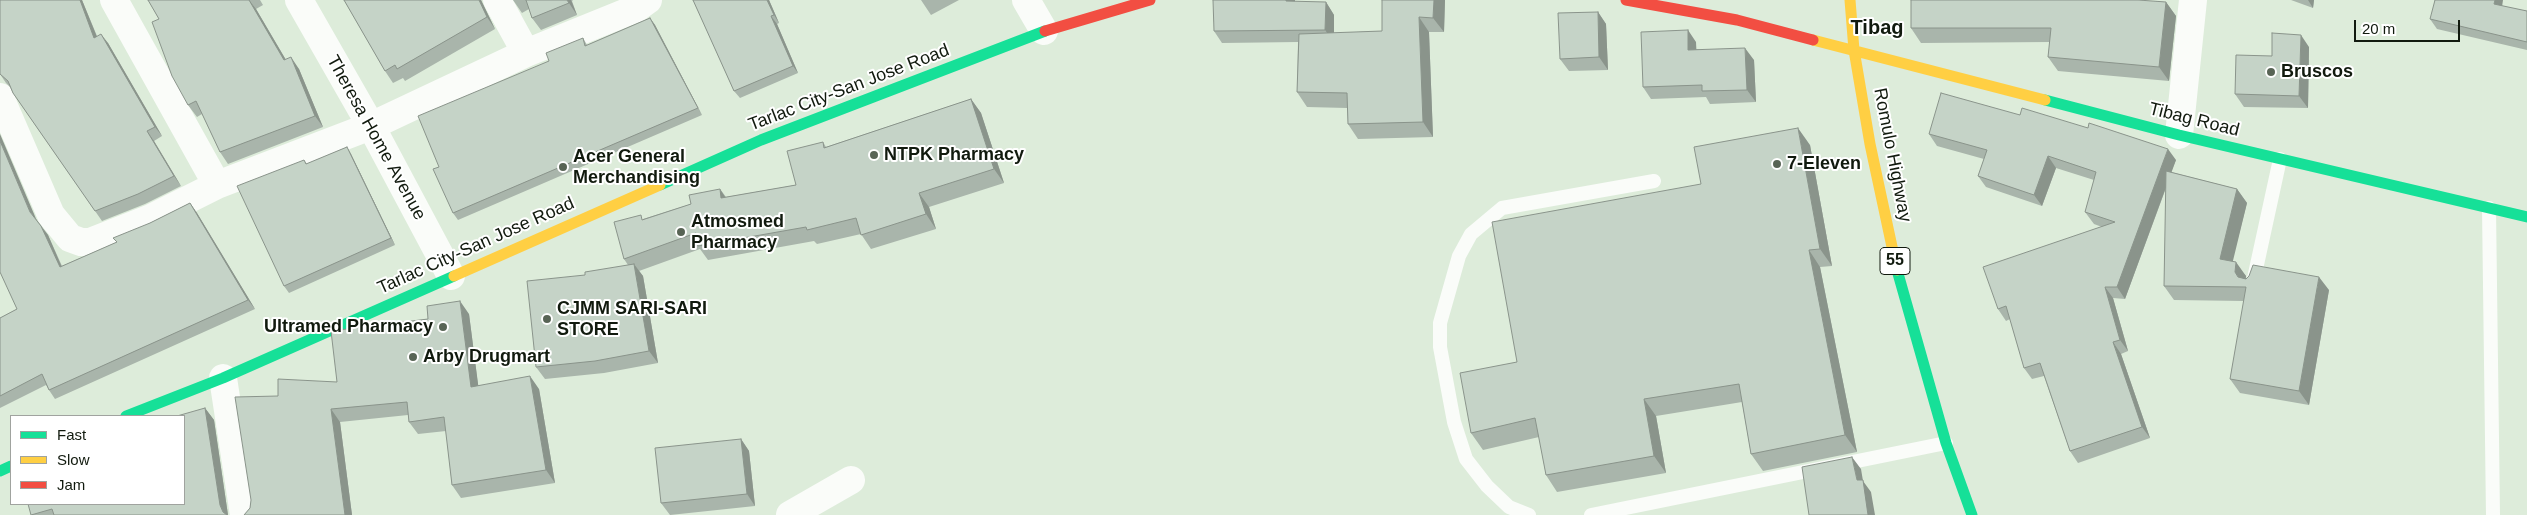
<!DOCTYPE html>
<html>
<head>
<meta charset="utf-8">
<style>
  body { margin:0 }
  #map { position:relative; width:2527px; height:515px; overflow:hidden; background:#ddecda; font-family:Helvetica,sans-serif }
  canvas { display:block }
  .legend { position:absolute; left:10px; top:415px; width:175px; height:90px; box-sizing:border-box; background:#fff; border:1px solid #a0a39f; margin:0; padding:6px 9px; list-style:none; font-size:15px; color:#111a0e }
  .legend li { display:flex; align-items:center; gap:10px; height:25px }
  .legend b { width:25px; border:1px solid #a0a39f }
  .scale { position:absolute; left:2354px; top:20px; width:106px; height:22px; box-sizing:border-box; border:2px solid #111a0e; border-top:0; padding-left:6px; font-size:15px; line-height:18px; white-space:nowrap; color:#111a0e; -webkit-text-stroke:4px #fff; paint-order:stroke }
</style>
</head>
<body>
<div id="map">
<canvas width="2527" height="515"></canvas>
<ul class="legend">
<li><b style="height:6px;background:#16e098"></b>Fast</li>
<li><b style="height:6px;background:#ffcf43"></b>Slow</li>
<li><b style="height:6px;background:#f24e42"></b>Jam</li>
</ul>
<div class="scale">20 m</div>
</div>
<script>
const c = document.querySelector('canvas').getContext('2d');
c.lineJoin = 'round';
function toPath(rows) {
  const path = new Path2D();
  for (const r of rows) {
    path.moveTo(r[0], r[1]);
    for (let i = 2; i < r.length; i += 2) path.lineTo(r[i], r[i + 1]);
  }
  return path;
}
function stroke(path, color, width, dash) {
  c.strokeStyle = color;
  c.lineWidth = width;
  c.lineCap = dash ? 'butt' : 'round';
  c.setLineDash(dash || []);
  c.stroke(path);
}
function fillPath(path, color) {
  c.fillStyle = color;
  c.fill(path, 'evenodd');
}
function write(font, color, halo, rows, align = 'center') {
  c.font = font + ' Helvetica,sans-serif';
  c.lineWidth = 4;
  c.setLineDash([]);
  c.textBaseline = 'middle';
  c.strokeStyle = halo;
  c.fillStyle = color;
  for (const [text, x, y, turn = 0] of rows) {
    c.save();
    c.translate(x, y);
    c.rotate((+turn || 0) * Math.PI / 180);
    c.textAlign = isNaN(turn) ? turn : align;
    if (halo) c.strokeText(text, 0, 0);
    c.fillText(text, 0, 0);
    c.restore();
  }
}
stroke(toPath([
  [2489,208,2493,515],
  [2253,283,2280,159],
  [1529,515,1509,507,1487,486,1466,459,1454,422,1440,347,1440,323,1459,256,1471,234,1502,208,1654,181],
  [1591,515,1946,443]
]), '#fafcf9', 14);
stroke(toPath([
  [114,0,217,185],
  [299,0,371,126,451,276],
  [497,0,526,53],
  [1026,0,1044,31],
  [0,97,51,215,70,238,81,242,90,242,151,218,217,185,371,126,526,53,637,8,648,0],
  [2179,135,2193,0],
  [223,378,244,515],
  [790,515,851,480]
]), '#fafcf9', 28);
stroke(toPath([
  [2045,100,2179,135,2527,217],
  [660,185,761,140,1045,31],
  [1897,270,1946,443,1972,515],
  [126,416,223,378,454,276],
  [0,471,11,466]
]), '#16e098', 11);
stroke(toPath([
  [1850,0,1854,50,1870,144,1897,270],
  [1813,40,2045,100],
  [454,276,660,185]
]), '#ffcf43', 11);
stroke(toPath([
  [1626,0,1737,20,1813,40],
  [1045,31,1150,0]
]), '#f24e42', 11);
fillPath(toPath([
  [0,0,82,0,97,36,108,43,162,136,154,141,181,186,145,204,102,221,13,93,10,87,6,83,0,74],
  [148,0,260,0,263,5,256,9,286,60,299,69,323,127,228,164,220,152,202,114,197,117,188,105,159,19],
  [344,0,481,0,495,29,405,81,403,78,393,83,385,71],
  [513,0,573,0,572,1,577,15,541,30,532,18,529,9,522,13],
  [693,0,769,0,779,23,777,24,798,73,740,98,734,91],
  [921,0,959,0,931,15],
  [1382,0,1445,0,1444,32,1429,32,1433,137,1358,139,1348,124,1347,108,1307,107,1297,92,1298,42,1222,43,1214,31,1295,2,1326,2,1334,15,1334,33,1382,31],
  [2291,0,2314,0,2313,8],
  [2166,2,2176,16,2169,81,2058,71,2048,57,2050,42,1921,43,1911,28],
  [2502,6,2527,11,2527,50,2437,29,2430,19],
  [1598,12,1606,24,1608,70,1569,71,1560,59],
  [650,18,655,25,702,115,458,220,453,213,549,61,583,38,587,45],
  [1696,42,1696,49,1754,60,1756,102,1710,104,1706,97,1651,99,1643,87],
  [2309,47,2308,108,2244,107,2235,94,2272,56],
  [971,99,981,113,1004,183,929,207,936,229,871,249,861,234,817,244,814,241,708,260,700,249,639,271,643,276,658,363,604,373,545,379,536,367,585,275,628,265,624,259,643,219,691,204,720,189,726,197,796,185,823,142,826,147],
  [1929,134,2176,160,2171,172,2237,189,2247,203,2232,261,2246,276,2246,279,2329,290,2309,405,2240,393,2230,379,2244,301,2174,300,2164,286,2166,188,2125,299,2113,298,2128,351,2121,354,2150,438,2078,463,2070,451,2044,376,2032,379,2024,368,2010,319,2006,321,1998,309,2102,227,2094,224,2085,212,2094,180,2056,168,2042,206,1986,187,1978,176,1984,159,1937,146],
  [1810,145,1832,266,1820,267,1857,452,1763,471,1751,454,1742,402,1656,416,1666,473,1557,492,1546,475,1539,437,1483,450,1471,433,1701,184],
  [347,147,351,154,395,245,289,293,284,286,304,160,307,164],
  [190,203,197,213,255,309,55,399,49,390,46,385,0,408,0,318,17,309,36,219,48,235,62,266,117,242,150,223],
  [469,314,478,385,539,389,555,483,461,498,452,485,446,431,418,434,409,422,408,415,340,422,352,515,244,515,250,508,278,396,337,382],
  [205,408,214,420,228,515,31,515],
  [741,439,749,451,755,506,670,515,661,503]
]), '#a9b5ab');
fillPath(toPath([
  [80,0,82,0,101,47,94,38],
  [249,0,256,9,293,72,284,60],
  [479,0,481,0,495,29,487,17],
  [567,0,571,0,577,15],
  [767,0,769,0,779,23,774,15],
  [1286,0,1295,0,1295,14,1286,1],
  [1434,0,1445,0,1444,32,1433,18],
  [2308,0,2314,0,2313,8],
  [2495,0,2503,0,2501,14,2494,4],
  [1326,2,1334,15,1334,42,1325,30],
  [2166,2,2176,16,2169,81,2159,67],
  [1598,12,1606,24,1608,70,1599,57],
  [771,16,777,24,798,73,793,66],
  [1419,17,1429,32,1433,137,1423,122],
  [650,18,655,25,702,115,698,108],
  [1688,30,1696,42,1697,62,1688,50],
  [101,34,108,43,162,136,155,127],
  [2301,35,2309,47,2308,108,2299,96],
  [1745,48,1754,60,1756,102,1747,90],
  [291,57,299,69,323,127,315,116],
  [971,99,981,113,1004,183,994,169],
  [1798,128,1810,145,1832,266,1820,249],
  [147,131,154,141,181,186,174,176],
  [0,134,37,221,30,212,0,141],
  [347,147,351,154,395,245,391,238],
  [2168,149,2176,160,2125,299,2117,287],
  [2048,156,2056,168,2042,206,2034,195],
  [720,189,729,203,721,198],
  [2237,189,2247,203,2230,273,2220,259],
  [919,193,929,207,936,229,926,214],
  [190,203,197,213,255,309,248,300],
  [41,226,48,235,66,277,60,267],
  [1809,250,1820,267,1857,452,1845,435],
  [2236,262,2246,276,2245,286,2248,291,2235,272],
  [634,264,643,276,658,363,649,351],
  [2319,277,2329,290,2309,405,2299,391],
  [2105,287,2113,298,2128,351,2120,340],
  [460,301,469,314,480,399,471,387],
  [2113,342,2121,354,2150,438,2142,427],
  [530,376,539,389,555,483,546,470],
  [1644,399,1656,416,1666,473,1654,456],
  [205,408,214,420,228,515,225,515,220,505],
  [331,409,340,422,352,515,345,515],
  [741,439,749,451,755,506,747,494],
  [1852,457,1861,469,1863,481,1871,492,1875,515,1868,515,1857,480]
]), '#8a948b');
const building = toPath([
  [0,0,80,0,94,38,101,34,155,127,147,131,174,176,138,194,95,211,13,93,8,81,0,74,0,0],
  [148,0,249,0,284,60,291,57,315,116,220,152,196,101,188,105,172,76,152,22,159,19,148,0],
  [344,0,479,0,487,17,397,69,395,65,385,71,344,0],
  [526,0,567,0,569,3,532,18,526,0],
  [693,0,767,0,774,15,771,16,793,66,734,91,693,0],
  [1213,0,1286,0,1286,1,1326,2,1325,30,1214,31,1213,0],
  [1382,0,1434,0,1433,18,1419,17,1423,122,1348,124,1347,93,1297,92,1299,34,1382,31,1382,0],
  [1911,0,2138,0,2166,2,2159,67,2048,57,2051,28,1911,28,1911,0],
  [2435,0,2495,0,2494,4,2527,11,2527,42,2430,19,2435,0],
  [1598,12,1599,57,1560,59,1558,13,1598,12],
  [650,18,698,108,453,213,433,169,439,167,418,116,549,61,546,53,583,38,585,46,650,18],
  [1688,30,1688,50,1745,48,1747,90,1702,91,1702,85,1643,87,1641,32,1688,30],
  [2272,33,2301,35,2299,96,2235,94,2236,55,2272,56,2272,33],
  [1941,93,2020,115,2022,108,2088,128,2089,123,2168,149,2117,287,2105,287,2120,340,2113,342,2142,427,2070,451,2040,363,2024,368,2006,306,1998,309,1983,267,2115,222,2085,212,2096,172,2048,156,2034,195,1978,176,1987,150,1929,134,1941,93],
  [971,99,994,169,919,193,926,214,861,235,856,218,807,230,806,227,698,246,696,233,624,259,614,222,641,215,642,220,691,204,689,195,720,189,721,198,796,185,787,151,823,142,824,148,971,99],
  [1798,128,1820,249,1809,250,1845,435,1751,454,1739,384,1644,399,1654,456,1546,475,1535,418,1471,433,1460,373,1517,362,1492,222,1701,184,1694,147,1798,128],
  [0,141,30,212,41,226,60,267,117,242,113,238,150,223,190,203,248,300,49,390,42,374,0,396,0,318,17,309,0,272,0,141],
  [347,147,391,238,284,286,237,186,304,160,306,164,347,147],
  [2166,171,2237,189,2220,259,2236,262,2235,272,2238,277,2246,279,2249,276,2253,265,2319,277,2299,391,2230,379,2246,287,2164,286,2166,171],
  [634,264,649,351,595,361,536,367,527,281,585,275,585,272,634,264],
  [460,301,471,387,530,376,546,470,452,485,444,417,409,422,407,402,331,409,345,515,244,515,250,508,251,500,235,397,278,396,278,379,337,382,331,331,428,319,427,306,460,301],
  [205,408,220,505,223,512,227,515,54,515,52,509,31,515,28,504,184,504,184,416,177,416,205,408],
  [741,439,747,494,661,503,655,448,741,439],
  [1852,457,1857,480,1863,480,1868,515,1809,515,1802,467,1852,457]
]);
fillPath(building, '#c5d3c7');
stroke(building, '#8a948b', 1);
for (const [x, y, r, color] of [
  [2271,72,5,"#586455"],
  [874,155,5,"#586455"],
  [1777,164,5,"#586455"],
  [563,167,5,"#586455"],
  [681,232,5,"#586455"],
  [547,319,5,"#586455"],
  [443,327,5,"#586455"],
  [413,357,5,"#586455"]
]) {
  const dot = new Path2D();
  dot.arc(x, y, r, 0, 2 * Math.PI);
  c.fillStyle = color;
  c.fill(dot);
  stroke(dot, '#fff', 2);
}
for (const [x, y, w] of [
  [1895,261,30]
]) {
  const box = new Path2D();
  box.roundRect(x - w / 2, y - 13.5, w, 27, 4);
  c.fillStyle = '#fff';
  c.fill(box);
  stroke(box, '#111a0e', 1);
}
write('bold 16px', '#111a0e', null, [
  ["55",1895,261]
]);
write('bold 18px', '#111a0e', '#fff', [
  ["Bruscos",2281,72],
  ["NTPK Pharmacy",884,155],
  ["Acer General",573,157],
  ["Merchandising",573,178],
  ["7-Eleven",1787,164],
  ["Atmosmed",691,222],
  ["Pharmacy",691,243],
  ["CJMM SARI-SARI",557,309],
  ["STORE",557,330],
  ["Ultramed Pharmacy",433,327,"right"],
  ["Arby Drugmart",423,357]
], 'left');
write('18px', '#111a0e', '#fff', [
  ["Tarlac City-San Jose Road",849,88,-21],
  ["Tibag Road",2194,120,14],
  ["Theresa Home Avenue",376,138,61],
  ["Romulo Highway",1892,155,79],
  ["Tarlac City-San Jose Road",476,246,-24]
]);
write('bold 20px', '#111a0e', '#fff', [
  ["Tibag",1877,28]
]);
</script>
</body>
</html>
